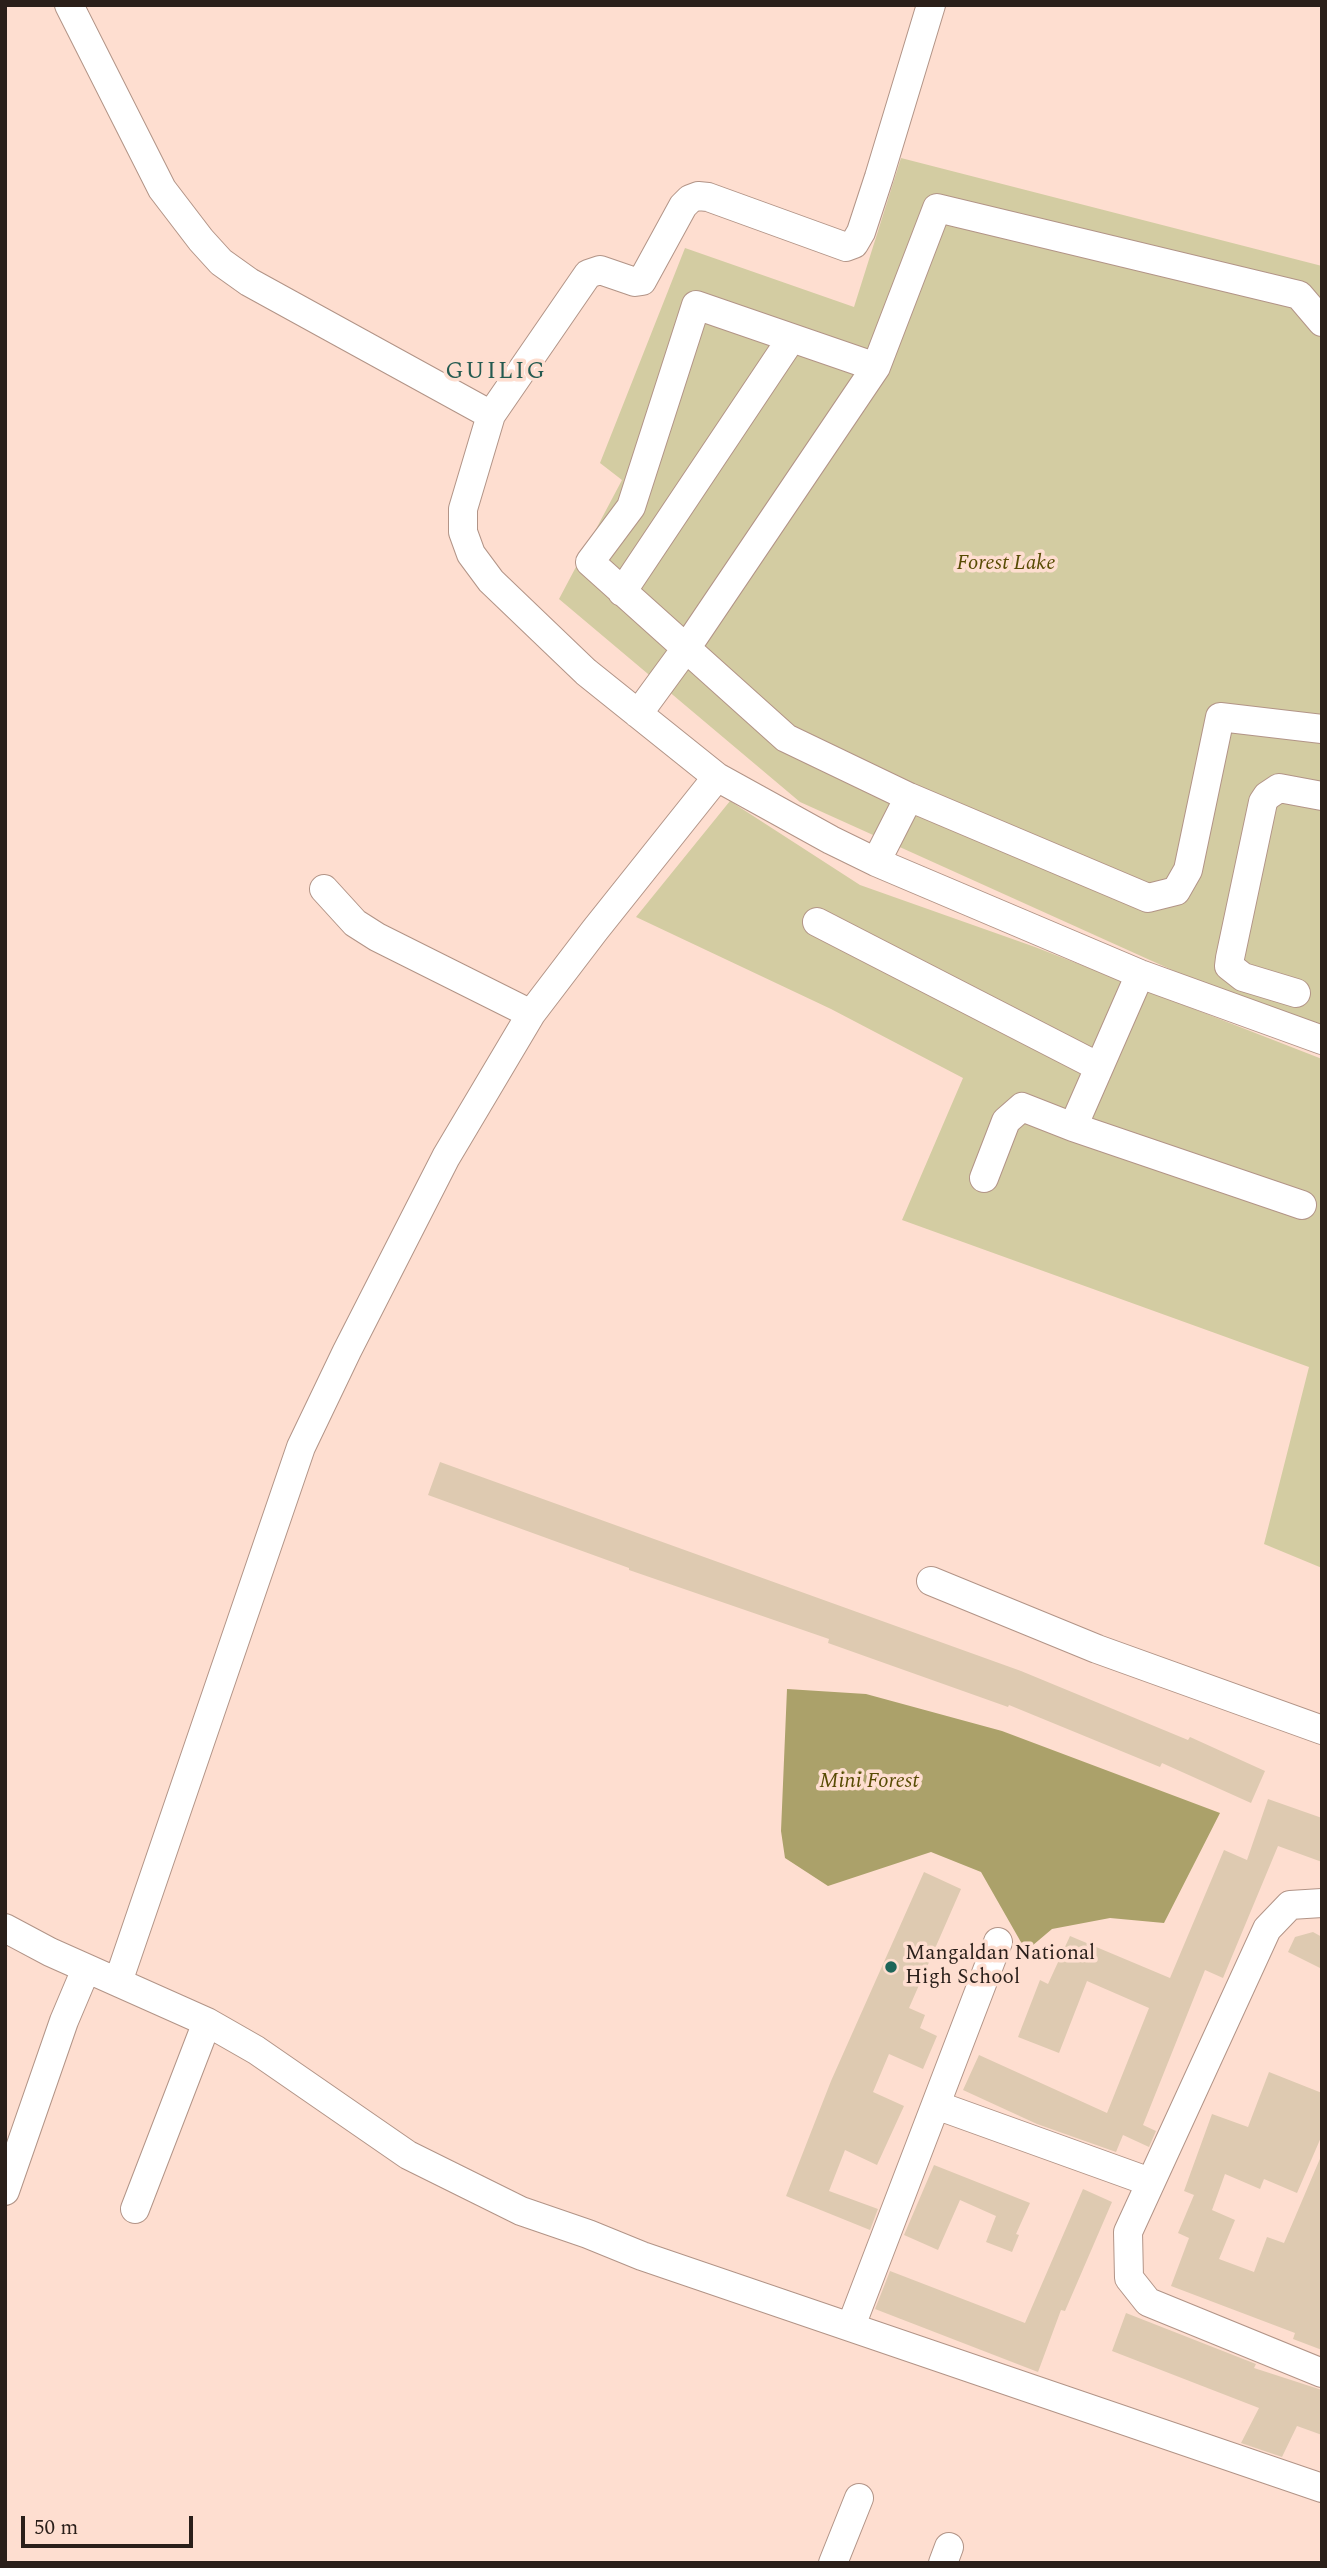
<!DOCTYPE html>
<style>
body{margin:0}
#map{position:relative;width:1327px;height:2568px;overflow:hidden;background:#feded0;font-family:Spectral,serif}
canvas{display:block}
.frame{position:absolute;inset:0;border:7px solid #2a1f1a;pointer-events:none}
.scale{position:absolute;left:21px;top:2516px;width:172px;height:32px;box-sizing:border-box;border:4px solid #2a1f1a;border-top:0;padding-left:9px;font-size:21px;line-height:24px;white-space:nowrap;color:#2a1f1a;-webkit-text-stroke:5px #feded0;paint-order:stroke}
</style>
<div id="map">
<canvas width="1327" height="2568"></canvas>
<div class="frame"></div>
<div class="scale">50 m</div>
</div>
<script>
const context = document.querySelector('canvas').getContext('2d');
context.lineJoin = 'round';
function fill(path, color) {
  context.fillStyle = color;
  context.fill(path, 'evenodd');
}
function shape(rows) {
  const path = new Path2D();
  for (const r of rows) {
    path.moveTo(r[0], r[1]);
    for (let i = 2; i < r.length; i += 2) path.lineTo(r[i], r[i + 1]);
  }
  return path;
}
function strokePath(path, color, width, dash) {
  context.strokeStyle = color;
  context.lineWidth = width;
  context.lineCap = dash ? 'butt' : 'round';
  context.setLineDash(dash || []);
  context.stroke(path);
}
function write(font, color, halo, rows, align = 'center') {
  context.font = font + ' Spectral,serif';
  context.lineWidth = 7;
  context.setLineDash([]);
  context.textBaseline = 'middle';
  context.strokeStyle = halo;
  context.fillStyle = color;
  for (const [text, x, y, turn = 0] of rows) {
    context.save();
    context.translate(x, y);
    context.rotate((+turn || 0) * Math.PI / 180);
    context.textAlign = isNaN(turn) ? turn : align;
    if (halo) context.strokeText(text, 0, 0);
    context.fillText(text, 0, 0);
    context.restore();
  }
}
const green = shape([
 [901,158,1322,266,1322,1032,1203,984,800,802,559,599,622,480,600,463,685,248,854,307],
 [730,801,860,885,1035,947,1322,1059,1322,1568,1264,1544,1309,1367,902,1220,963,1078,831,1009,636,917]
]);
const forest = shape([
 [787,1689,866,1694,1002,1731,1220,1813,1164,1923,1110,1918,1052,1929,1026,1951,981,1872,931,1852,828,1886,785,1858,781,1831]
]);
const building = shape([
 [440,1462,1021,1671,1188,1740,1190,1737,1265,1771,1251,1803,1162,1763,1160,1767,1009,1705,1008,1707,828,1643,829,1639,629,1570,629,1568,428,1495],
 [1268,1799,1322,1818,1322,1862,1278,1846,1223,1978,1205,1970,1143,2125,1156,2131,1149,2147,1123,2135,1116,2152,1037,2124,963,2090,979,2055,1107,2113,1149,2008,1087,1981,1059,2053,1018,2037,1040,1980,1048,1984,1070,1936,1170,1978,1224,1850,1247,1860],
 [924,1872,961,1889,909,2008,925,2015,920,2028,937,2036,923,2069,889,2054,873,2092,904,2106,877,2165,845,2150,829,2191,878,2209,870,2230,786,2196,831,2081],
 [1313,1932,1322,1937,1322,1969,1288,1952,1295,1937],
 [1269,2072,1322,2093,1322,2135,1297,2193,1264,2179,1260,2189,1225,2174,1212,2210,1235,2220,1219,2259,1254,2272,1267,2237,1284,2243,1322,2154,1322,2350,1293,2339,1295,2333,1171,2286,1189,2238,1178,2233,1194,2195,1184,2191,1212,2114,1248,2127],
 [934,2165,1030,2203,1016,2234,1019,2235,1012,2252,986,2242,996,2216,960,2200,938,2250,904,2235],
 [1083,2189,1112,2202,1065,2311,1061,2310,1038,2372,875,2309,890,2271,1025,2323],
 [1126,2313,1256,2364,1254,2368,1322,2390,1322,2435,1297,2426,1282,2457,1241,2443,1259,2408,1112,2351]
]);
const minor = shape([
 [69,5,162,189,201,240,221,262,249,282,491,415,463,509,463,532,471,554,491,581,586,672,717,777,831,840,876,862,1140,974,1322,1040],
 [876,367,696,305,631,507,590,562,786,738,909,797,1148,898,1176,891,1188,870,1220,717,1322,729],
 [491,415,588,274,600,270,635,282,642,281,683,206,690,199,698,196,708,197,846,247,854,244,861,232,879,177,931,5],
 [622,592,791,339],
 [638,714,687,647,876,367,937,208,1299,295,1322,322],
 [876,862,909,797],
 [324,889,355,923,377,937,531,1014],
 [817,922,1099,1067],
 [1296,993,1243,977,1229,966,1230,958,1263,802,1267,796,1279,788,1322,796],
 [1073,1127,1140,974],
 [984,1178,1006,1121,1022,1107,1073,1127,1302,1205],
 [931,1581,1097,1649,1322,1730],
 [1322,1903,1290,1905,1267,1929,1128,2232,1129,2278,1148,2302,1322,2373],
 [5,1928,50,1952,207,2022,256,2050,408,2155,521,2211,588,2234,642,2256,1322,2488],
 [118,1982,301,1447,347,1351,446,1157,531,1014,595,930,717,777],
 [936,2105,1150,2182],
 [5,2191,64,2021,86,1969],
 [135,2209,207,2022],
 [851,2326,998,1942],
 [833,2563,859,2498],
 [943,2563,949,2547]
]);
const markers = [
 [891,1967,7,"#1e6559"]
];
const parkNames = [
 ["Forest Lake",1006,565],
 ["Mini Forest",869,1783]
];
const poiNames = [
 ["Mangaldan National",905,1955],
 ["High School",905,1979]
];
const quarterNames = [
 ["GUILIG",496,373]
];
fill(green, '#d3cca2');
fill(forest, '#aba16a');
fill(building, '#decab1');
strokePath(minor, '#b29487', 30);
strokePath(minor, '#fff', 28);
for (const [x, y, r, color] of markers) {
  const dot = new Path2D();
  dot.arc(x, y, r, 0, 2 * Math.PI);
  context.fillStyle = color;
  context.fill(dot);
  strokePath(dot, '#feded0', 2.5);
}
write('italic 21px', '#574b03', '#feded0', parkNames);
write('21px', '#2a1f1a', '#feded0', poiNames, 'left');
context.letterSpacing = '2px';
write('24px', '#245a50', '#feded0', quarterNames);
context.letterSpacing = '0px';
</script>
